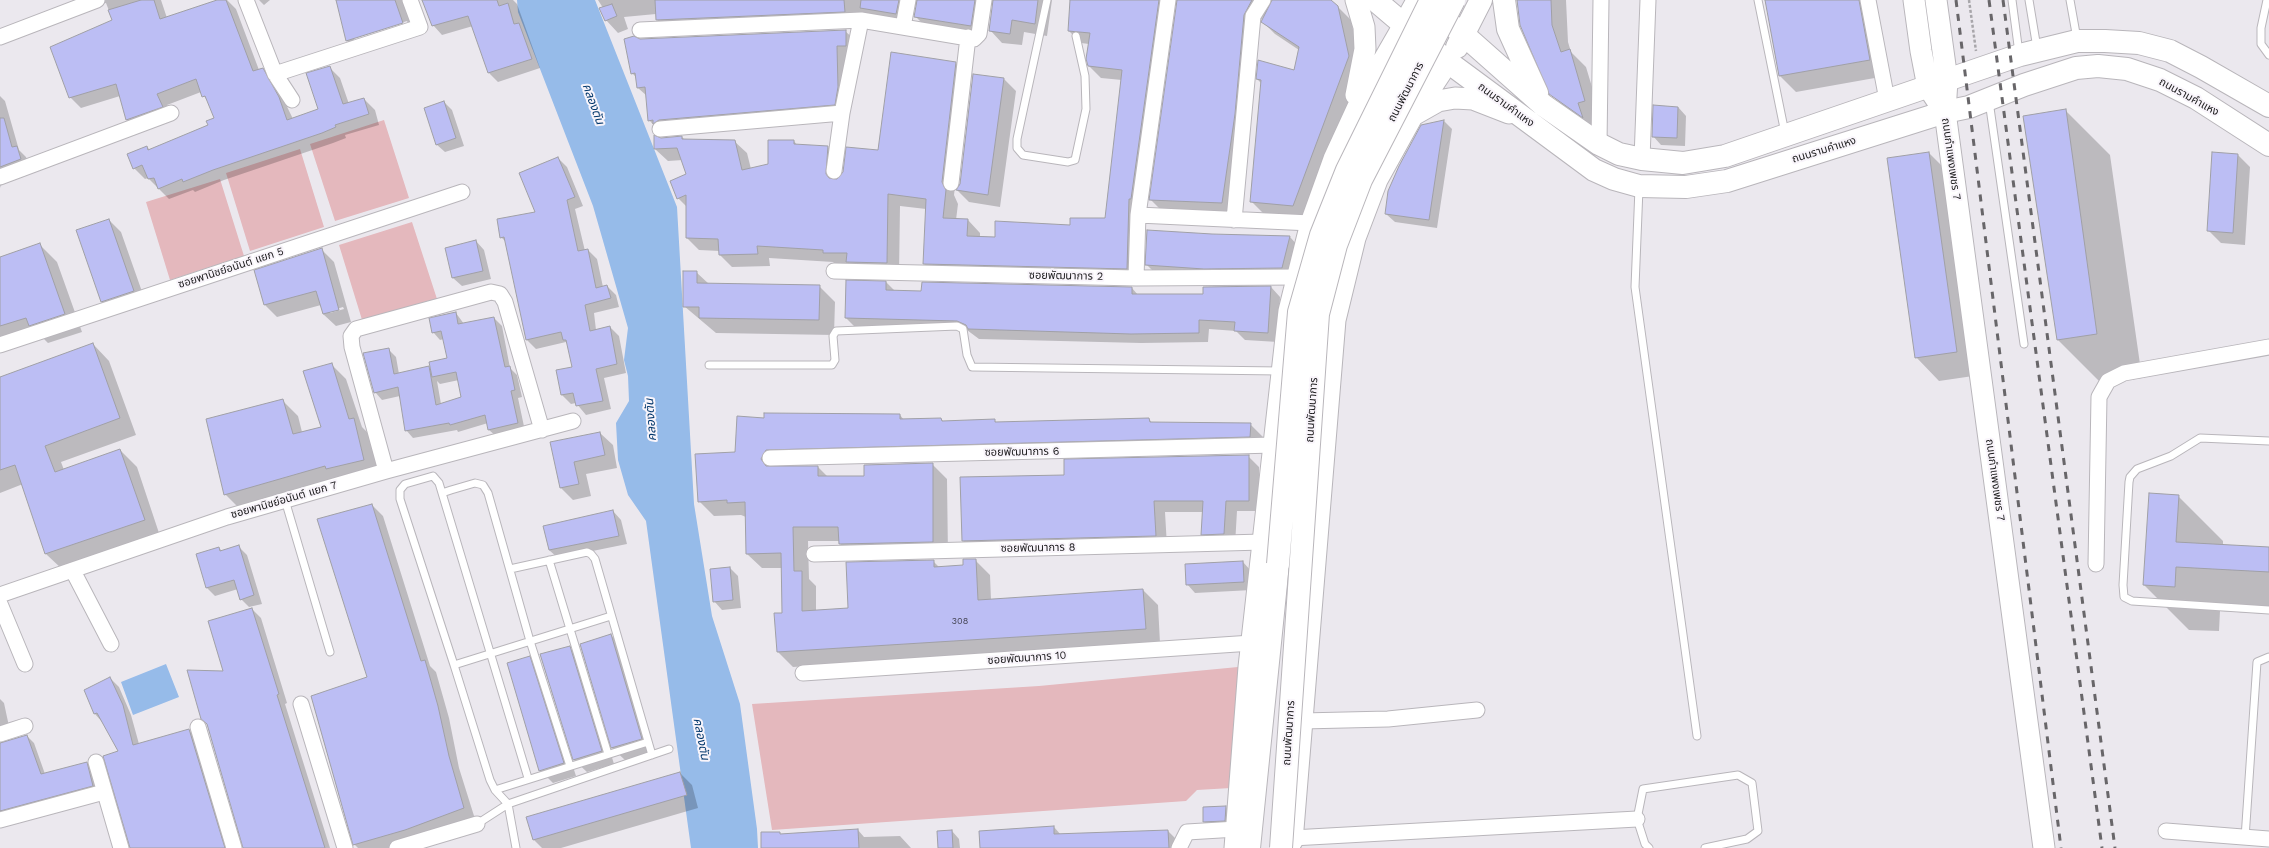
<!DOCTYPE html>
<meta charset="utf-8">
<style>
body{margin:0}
canvas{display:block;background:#ebe8ee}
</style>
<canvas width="2269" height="848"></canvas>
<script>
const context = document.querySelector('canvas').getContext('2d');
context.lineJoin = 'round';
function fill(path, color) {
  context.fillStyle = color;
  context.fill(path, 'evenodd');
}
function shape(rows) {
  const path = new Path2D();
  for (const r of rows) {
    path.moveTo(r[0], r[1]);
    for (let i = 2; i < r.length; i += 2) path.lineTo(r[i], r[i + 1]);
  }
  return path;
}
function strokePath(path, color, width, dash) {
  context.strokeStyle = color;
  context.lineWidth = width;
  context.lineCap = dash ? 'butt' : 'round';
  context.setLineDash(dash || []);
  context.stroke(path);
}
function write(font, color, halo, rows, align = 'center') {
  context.font = font + ' "Work Sans","Noto Sans Thai",sans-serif';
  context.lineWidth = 4;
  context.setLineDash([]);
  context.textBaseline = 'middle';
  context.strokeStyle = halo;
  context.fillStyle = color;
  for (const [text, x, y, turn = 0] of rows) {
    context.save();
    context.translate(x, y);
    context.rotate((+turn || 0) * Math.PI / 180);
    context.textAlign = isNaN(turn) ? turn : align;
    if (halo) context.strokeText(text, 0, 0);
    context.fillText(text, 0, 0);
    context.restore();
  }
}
const green = shape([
 [384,120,409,198,335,221,310,144],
 [300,149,324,227,250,251,226,173],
 [220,179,244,256,170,280,146,202],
 [412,222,437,299,363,323,339,245],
 [1238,667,1231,788,1197,790,1186,801,772,830,752,704,1039,686]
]);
const water = shape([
 [517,0,595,0,677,207,694,504,712,616,740,704,757,829,758,848,691,848,646,521,628,495,618,460,616,423,629,401,628,376,624,360,628,328,593,206,518,12],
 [166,664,179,697,133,715,121,682]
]);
const shadow = shape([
 [96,0,161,0,167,18,220,0,227,0,236,9,259,70,263,69,274,80,293,119,319,110,329,67,340,78,349,104,364,99,375,110,379,125,345,135,346,138,333,143,224,180,195,192,193,190,169,199,148,178,145,179,134,168,147,147,150,150,209,126,215,118,209,103,201,92,167,105,173,117,138,130,127,120,120,96,81,108,70,97,113,21,106,3,100,4],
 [259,0,270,0,264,5],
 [345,0,403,0,414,36,360,53,347,41,337,3],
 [407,21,408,23,354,40,354,38],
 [423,0,513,0,517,4,540,68,498,82,489,73,473,26,442,35,433,25],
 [598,0,1052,0,1047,36,1024,32,1022,45,1002,43,990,30,994,3,987,11,983,38,928,29,915,16,917,5,913,7,909,26,669,32,657,20,656,14,624,17,628,29,618,33,606,20,603,8],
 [1071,0,1330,0,1338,7,1351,20,1361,69,1306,218,1264,214,1252,202,1261,83,1257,79,1294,71,1299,50,1275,34,1263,22,1265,14,1256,28,1235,215,1163,212,1150,199,1177,5,1173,7,1143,211,1139,281,936,276,924,264,926,209,900,206,899,275,836,265,833,262,769,258,770,266,732,267,720,255,720,251,699,250,687,238,687,207,678,198,688,175,683,160,668,161,655,149,661,139,682,137,685,140,734,141,747,153,751,169,769,164,794,141,797,145,828,147,840,159,838,179,879,151,956,63,968,75,954,195,958,204,956,220,968,220,980,233,980,238,996,238,1106,219,1122,80,1101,78,1089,66,1089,44,1081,43,1069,31],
 [1518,0,1566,0,1568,42,1571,52,1586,67,1601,117,1598,132,1567,110,1550,93],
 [1767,0,1875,0,1886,76,1796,92,1780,76],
 [845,31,856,41,845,115,659,131,649,120,647,96,638,88,637,78,632,73,640,40],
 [1004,79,1016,91,1000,207,969,202,957,190],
 [0,96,5,101,19,150,26,157,31,169,2,182,0,188],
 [444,102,452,110,464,146,445,152,436,144],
 [1678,107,1686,116,1685,146,1661,145,1653,136],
 [2065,110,2110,155,2142,378,2102,384,2057,339],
 [1444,121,1452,129,1437,228,1395,222,1386,214,1422,126],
 [1929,153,1952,176,1980,375,1939,381,1916,357],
 [2238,155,2250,167,2245,245,2221,243,2208,230],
 [558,158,567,167,583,206,575,209,585,251,588,250,597,259,603,287,607,286,616,295,619,307,594,313,596,330,610,327,619,336,626,373,604,378,611,409,586,415,576,403,571,404,562,395,557,371,573,368,568,344,566,342,536,349,527,340,506,242,501,237,537,213],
 [109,220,121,232,146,303,114,314,102,301],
 [1290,237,1300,248,1293,278,1157,275,1146,264],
 [476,241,484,250,491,279,462,286,453,278,446,248],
 [39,244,57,262,82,332,48,343,41,336,0,350,0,258],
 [321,249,334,262,351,322,336,326,323,314,321,305,277,317,265,305],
 [343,307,344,309,330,313,330,311],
 [696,272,709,284,819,286,835,302,834,335,716,333,684,306],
 [847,281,886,282,895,291,922,292,1132,288,1138,295,1204,295,1271,287,1280,297,1278,342,1245,340,1236,331,1209,329,1208,342,1141,343,979,339,967,330,856,328,846,318],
 [456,313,464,324,494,318,502,326,510,368,517,375,522,397,518,398,525,431,497,437,489,430,488,423,458,432,457,430,413,438,406,430,400,396,382,400,375,392,388,349,396,357,399,374,428,367,431,370,448,359,444,339,440,340,433,332],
 [459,380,462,398,441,404,437,381,440,384],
 [93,344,109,361,136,435,61,462,64,470,120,450,137,467,160,536,63,570,46,554,23,484,0,493,0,378],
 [331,364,346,379,362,427,369,434,379,475,240,509,225,494,283,401,298,416,302,432,322,427],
 [900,415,904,420,941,419,944,422,994,420,997,423,1149,419,1152,423,1250,424,1265,439,785,463,779,467,818,467,828,477,865,477,932,464,947,479,948,556,855,559,840,544,840,541,808,541,809,579,816,586,816,612,849,609,933,561,940,568,964,566,975,560,990,575,991,600,1143,590,1158,605,1160,643,793,667,778,652,775,614,783,614,782,568,762,568,747,554,746,517,741,515,714,516,699,501,765,419],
 [600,433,613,445,617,468,586,474,591,496,573,500,561,488,552,443],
 [1248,456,1259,467,1260,511,1237,511,1235,545,1212,545,1202,534,1203,512,1165,512,1167,546,974,552,963,541,1065,476],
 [2178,496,2223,541,2223,546,2269,548,2269,614,2220,611,2219,631,2189,630,2144,585],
 [372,505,383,516,430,666,436,672,449,718,459,768,475,819,390,848,358,848,354,844,369,678],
 [613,511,621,520,627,544,558,558,549,550],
 [238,546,247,555,262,604,249,607,241,599,238,589,215,596,207,588,219,548,222,551],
 [1243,562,1251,571,1252,590,1195,593,1187,584],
 [730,568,738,576,741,608,722,610,714,601],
 [252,609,261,618,287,703,285,704,330,848,244,848,224,672],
 [611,635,624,648,654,751,625,760,612,748,581,644],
 [569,647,582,659,614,764,587,772,574,760,541,655],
 [529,657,542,670,576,776,553,783,540,770],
 [110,678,119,687,131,715,139,744,189,730,198,739,230,848,130,848,120,752,103,723,95,714],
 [0,699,4,703,10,731,0,735],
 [27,736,34,743,45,774,87,763,94,770,100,793,0,822,0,743],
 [680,773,692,785,698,808,561,848,542,848,534,840,527,818],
 [1226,807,1234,816,1233,829,1212,830,1204,822],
 [1054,827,1061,835,1168,831,1180,843,1180,848,981,848],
 [858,830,864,837,900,836,911,848,762,848,779,833,782,835],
 [952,831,959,839,960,848,939,848]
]);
const building = shape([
 [141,0,154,0,160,19,217,0,226,0,253,71,263,68,279,97,287,120,318,109,306,73,330,66,343,104,364,98,369,114,335,125,336,127,322,133,213,170,183,182,182,179,158,189,154,178,148,179,142,165,133,169,127,154,147,146,148,150,208,125,206,121,214,118,205,96,202,97,196,79,157,94,163,107,126,120,116,84,69,98,50,47,112,20,108,10,141,0],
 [336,0,395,0,403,23,346,41,336,0],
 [422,0,497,0,499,6,508,3,514,24,519,23,532,59,488,73,468,16,432,26,422,0],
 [655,0,844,0,845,12,656,20,655,0],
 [861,0,899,0,896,14,860,8,861,0],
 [917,0,975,0,971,26,914,17,917,0],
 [993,0,1038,0,1035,24,1012,20,1010,34,989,31,993,0],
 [1070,0,1159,0,1131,199,1129,199,1127,269,923,264,926,199,888,194,887,263,846,262,847,253,823,253,823,250,757,246,758,254,719,255,718,239,686,238,686,195,677,199,670,181,686,174,677,148,654,149,654,135,661,138,682,136,682,139,735,140,742,170,768,164,768,140,794,140,794,144,828,146,826,174,829,178,837,179,843,172,846,147,878,150,891,52,956,62,942,182,946,190,943,218,968,219,967,236,995,237,995,221,1070,225,1070,218,1105,218,1122,70,1088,66,1086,59,1090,33,1068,31,1070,0],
 [1177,0,1252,0,1244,15,1235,114,1222,203,1149,200,1177,0],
 [1272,0,1331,0,1338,6,1349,56,1293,206,1250,202,1261,80,1256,79,1258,60,1294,70,1299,47,1261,22,1272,0],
 [1517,0,1551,0,1552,25,1561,52,1570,49,1585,101,1578,103,1583,118,1549,94,1520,25,1517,0],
 [1765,0,1859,0,1870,60,1779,76,1765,0],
 [612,4,617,16,605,21,599,8,612,4],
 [846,30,846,46,837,46,838,87,835,105,659,120,653,124,653,120,648,121,645,87,637,88,635,73,631,74,624,39,634,36,640,39,846,30],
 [973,74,1004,78,988,195,956,190,960,184,973,74],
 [444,101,456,138,436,145,424,108,444,101],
 [1653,105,1678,107,1677,138,1652,137,1653,105],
 [2066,109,2097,334,2057,340,2023,116,2066,109],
 [0,118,4,118,12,147,17,146,21,159,0,167,0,118],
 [1444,120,1429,220,1385,214,1388,191,1399,166,1421,125,1444,120],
 [1929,152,1957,352,1915,358,1887,158,1929,152],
 [2212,152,2238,154,2233,233,2207,231,2212,152],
 [558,157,575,197,567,200,578,251,588,249,596,288,607,285,611,298,585,305,590,331,610,326,617,364,596,369,603,401,576,406,573,393,561,395,556,370,572,367,566,340,563,340,561,332,526,340,504,237,500,238,497,219,535,212,519,173,558,157],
 [109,219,134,291,101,302,76,230,109,219],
 [1147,230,1212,234,1290,236,1282,268,1204,269,1145,265,1147,230],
 [476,240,483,271,452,278,445,248,476,240],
 [40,243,65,314,29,326,26,318,0,326,0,257,40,243],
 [322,248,339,310,323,314,316,291,264,305,254,270,322,248],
 [683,271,697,271,697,283,820,285,819,320,699,318,699,307,683,307,683,271],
 [846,280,886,281,886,290,921,291,922,282,1132,287,1132,294,1203,294,1203,287,1271,286,1268,333,1234,331,1235,322,1199,320,1199,333,1131,334,968,329,966,325,957,321,845,318,846,280],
 [456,312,458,324,494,317,505,367,510,366,515,390,511,391,518,423,488,430,485,415,450,425,449,423,405,431,398,387,374,393,363,353,389,348,394,374,429,366,436,405,461,397,456,372,432,377,429,362,447,358,441,331,432,333,429,318,456,312],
 [93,343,120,418,45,446,55,472,120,449,145,520,45,554,15,465,0,470,0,377,93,343],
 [332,363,349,419,354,418,364,460,326,469,325,466,224,495,206,419,283,399,293,434,321,427,303,371,332,363],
 [764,413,900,414,900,419,941,418,942,421,995,419,995,422,1149,418,1150,422,1251,423,1250,437,766,450,761,459,766,466,818,466,818,476,864,476,864,465,933,463,933,542,839,544,838,527,793,527,794,571,802,571,802,611,848,608,846,562,934,560,934,567,963,565,963,559,976,559,978,600,1143,589,1146,629,777,652,774,613,782,613,781,553,746,554,745,502,727,503,727,500,698,502,695,454,735,452,737,416,764,418,764,413],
 [600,432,605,455,574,462,579,484,560,488,550,442,600,432],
 [1249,455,1249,501,1226,501,1224,534,1201,535,1203,501,1154,501,1156,536,962,541,960,477,1064,475,1064,459,1249,455],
 [2149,493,2179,495,2176,542,2269,547,2269,572,2176,567,2175,587,2143,585,2149,493],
 [372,504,421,661,425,660,438,706,449,756,464,808,405,830,353,845,311,696,367,677,317,519,372,504],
 [613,510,619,536,549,550,543,526,613,510],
 [239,545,254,595,240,600,234,580,206,588,196,554,219,547,220,551,239,545],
 [1243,561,1244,582,1186,585,1185,564,1243,561],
 [730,567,733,600,713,602,710,569,730,567],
 [252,608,279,694,277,695,325,848,243,848,207,724,201,719,187,670,223,671,208,621,252,608],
 [611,634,642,739,611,748,580,644,611,634],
 [570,646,602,751,573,760,540,654,570,646],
 [530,656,564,763,539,771,507,663,530,656],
 [110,677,123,705,133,745,189,729,225,848,130,848,103,756,118,751,97,713,94,714,84,690,110,677],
 [27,735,41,774,87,762,93,786,0,811,0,743,27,735],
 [680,772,687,795,533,840,526,817,680,772],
 [1226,806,1225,821,1203,822,1203,807,1226,806],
 [1054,826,1054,834,1168,830,1169,848,980,848,979,831,1054,826],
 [858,829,859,848,761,848,761,832,780,832,780,834,858,829],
 [952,830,953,848,938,848,937,831,952,830]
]);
const path = shape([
 [1969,0,1976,51]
]);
const lane = shape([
 [1047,0,1017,139,1017,148,1023,155,1068,162,1075,160,1086,109,1085,76,1076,36],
 [1758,0,1785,133],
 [2012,0,2019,53],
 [2029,0,2037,48],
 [2070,0,2077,39],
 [2267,0,2261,28,2261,44,2269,55],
 [1989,101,2024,344],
 [1639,188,1635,287,1697,736],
 [709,365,832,365,835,360,833,336,836,331,957,326,963,329,967,355,972,367,1280,371],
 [2269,441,2200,438,2171,456,2137,469,2130,477,2129,482,2123,585,2124,597,2132,601,2269,610],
 [442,493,439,483,433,476,405,484,400,490,400,499,454,665],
 [285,500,330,652],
 [549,560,608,754],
 [510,569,587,552,591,554,595,559,652,755],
 [528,778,442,493,451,490,475,483,483,485,488,493,530,641,570,766],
 [495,790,648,742],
 [477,824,508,804,669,749],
 [2245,838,2257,662,2269,657],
 [516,848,508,804,495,790,490,780,454,665,611,616],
 [1649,848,1645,844,1637,819,1643,789,1738,775,1752,783,1758,831,1747,839,1705,848]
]);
const street = shape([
 [246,0,275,74,292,100],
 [1868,0,1887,100],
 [903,27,908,0],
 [640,30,861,20,974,39,979,34,984,0],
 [0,37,97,0],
 [275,74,420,27,410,0],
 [660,129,842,113],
 [1599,144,1601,0],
 [1642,159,1648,0],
 [834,171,842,113,861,20],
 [0,177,171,113],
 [951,183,968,37],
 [1138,215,1311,223],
 [1234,220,1253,16,1263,0],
 [834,271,1136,278,1298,277],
 [1136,278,1138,215,1168,0],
 [0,345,462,192],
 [770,458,1274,445],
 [386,471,352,347,351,336,356,329,491,292,500,294,505,302,542,430],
 [814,554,1263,542],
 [2096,564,2099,397,2108,381,2124,373,2269,347],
 [73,571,111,644],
 [0,595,227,517,386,471,573,421],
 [0,604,25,664],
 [803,673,1252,643],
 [301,704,345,848],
 [1302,721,1388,719,1477,710],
 [198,727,234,848],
 [0,734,25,726],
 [96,762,121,848],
 [0,820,104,792],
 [2166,831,2269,839],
 [1292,838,1637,819],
 [397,848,477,824],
 [1179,848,1187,832,1237,829]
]);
const secondary = shape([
 [1356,0,1364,27,1365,49,1356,95],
 [1914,0,1921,51,1928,87,1938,102],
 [1936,0,1947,80,1945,112,2044,848],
 [1415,114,1438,101,1455,98,1473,99,1509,113],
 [1292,841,1335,320,1355,238,1377,180,1413,115,1448,62],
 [1235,848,1249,667,1289,311,1311,223,1334,159,1363,96,1404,25]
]);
const primary = shape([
 [1375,0,1448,62,1594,170,1614,179,1639,186,1686,187,1727,181,1945,112,1969,107,2024,85,2076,68,2098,66,2127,69,2160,80,2196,98,2269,145],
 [1504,0,1508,29,1537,93],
 [1430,8,1464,35,1543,105,1599,144,1619,154,1642,159,1683,163,1725,156,2020,55,2077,41,2105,41,2139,43,2170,51,2201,67,2269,106],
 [1404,25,1418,0],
 [1457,47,1481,0],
 [1249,848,1278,564]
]);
const rail = shape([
 [1956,0,2061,848],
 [1989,0,2102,848],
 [2003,0,2115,848]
]);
const primaryBridge = shape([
 [1278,564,1299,312,1321,235,1347,170,1431,0],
 [1281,848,1318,314,1336,245,1361,180,1454,0]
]);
const numberNames = [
 ["308",960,621]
];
const streetNames = [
 ["ถนนพัฒนาการ",1406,92,-63],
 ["ถนนรามคำแหง",2189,97,29],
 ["ถนนรามคำแหง",1506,105,36],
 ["ถนนรามคำแหง",1824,150,-17],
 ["ถนนกำแพงเพชร 7",1951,159,82],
 ["ซอยพานิชย์อนันต์ แยก 5",231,268,-18],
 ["ซอยพัฒนาการ 2",1066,276,1],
 ["ถนนพัฒนาการ",1312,410,-86],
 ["ซอยพัฒนาการ 6",1022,452,-1],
 ["ถนนกำแพงเพชร 7",1995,480,82],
 ["ซอยพานิชย์อนันต์ แยก 7",284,500,-16],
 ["ซอยพัฒนาการ 8",1038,548,-1],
 ["ซอยพัฒนาการ 10",1027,658,-4],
 ["ถนนพัฒนาการ",1289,733,-86]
];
const waterNames = [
 ["คลองตัน",593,104,70],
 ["คลองตัน",651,420,-94],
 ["คลองตัน",701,739,79]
];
fill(green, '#e4b8bd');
fill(water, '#96bbe9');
fill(shadow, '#0003');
fill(building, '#bcbef4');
strokePath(building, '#a0a0a6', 1);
strokePath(lane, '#b9b6bb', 9);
strokePath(street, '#b9b6bb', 17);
strokePath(secondary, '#b9b6bb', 23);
strokePath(primary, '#b9b6bb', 24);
strokePath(path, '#a8a6aa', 2.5, [3, 2]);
strokePath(lane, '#fff', 7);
strokePath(street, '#fff', 15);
strokePath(secondary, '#fff', 21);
strokePath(primary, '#fff', 22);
strokePath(rail, '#686669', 3, [7, 7]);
strokePath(primaryBridge, '#b9b6bb', 24, []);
strokePath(primaryBridge, '#fff', 22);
write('9px', '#434352', null, numberNames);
write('11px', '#1b1a1c', '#f9f5fb', streetNames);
write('italic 12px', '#00366b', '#f9f5fb', waterNames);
</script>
